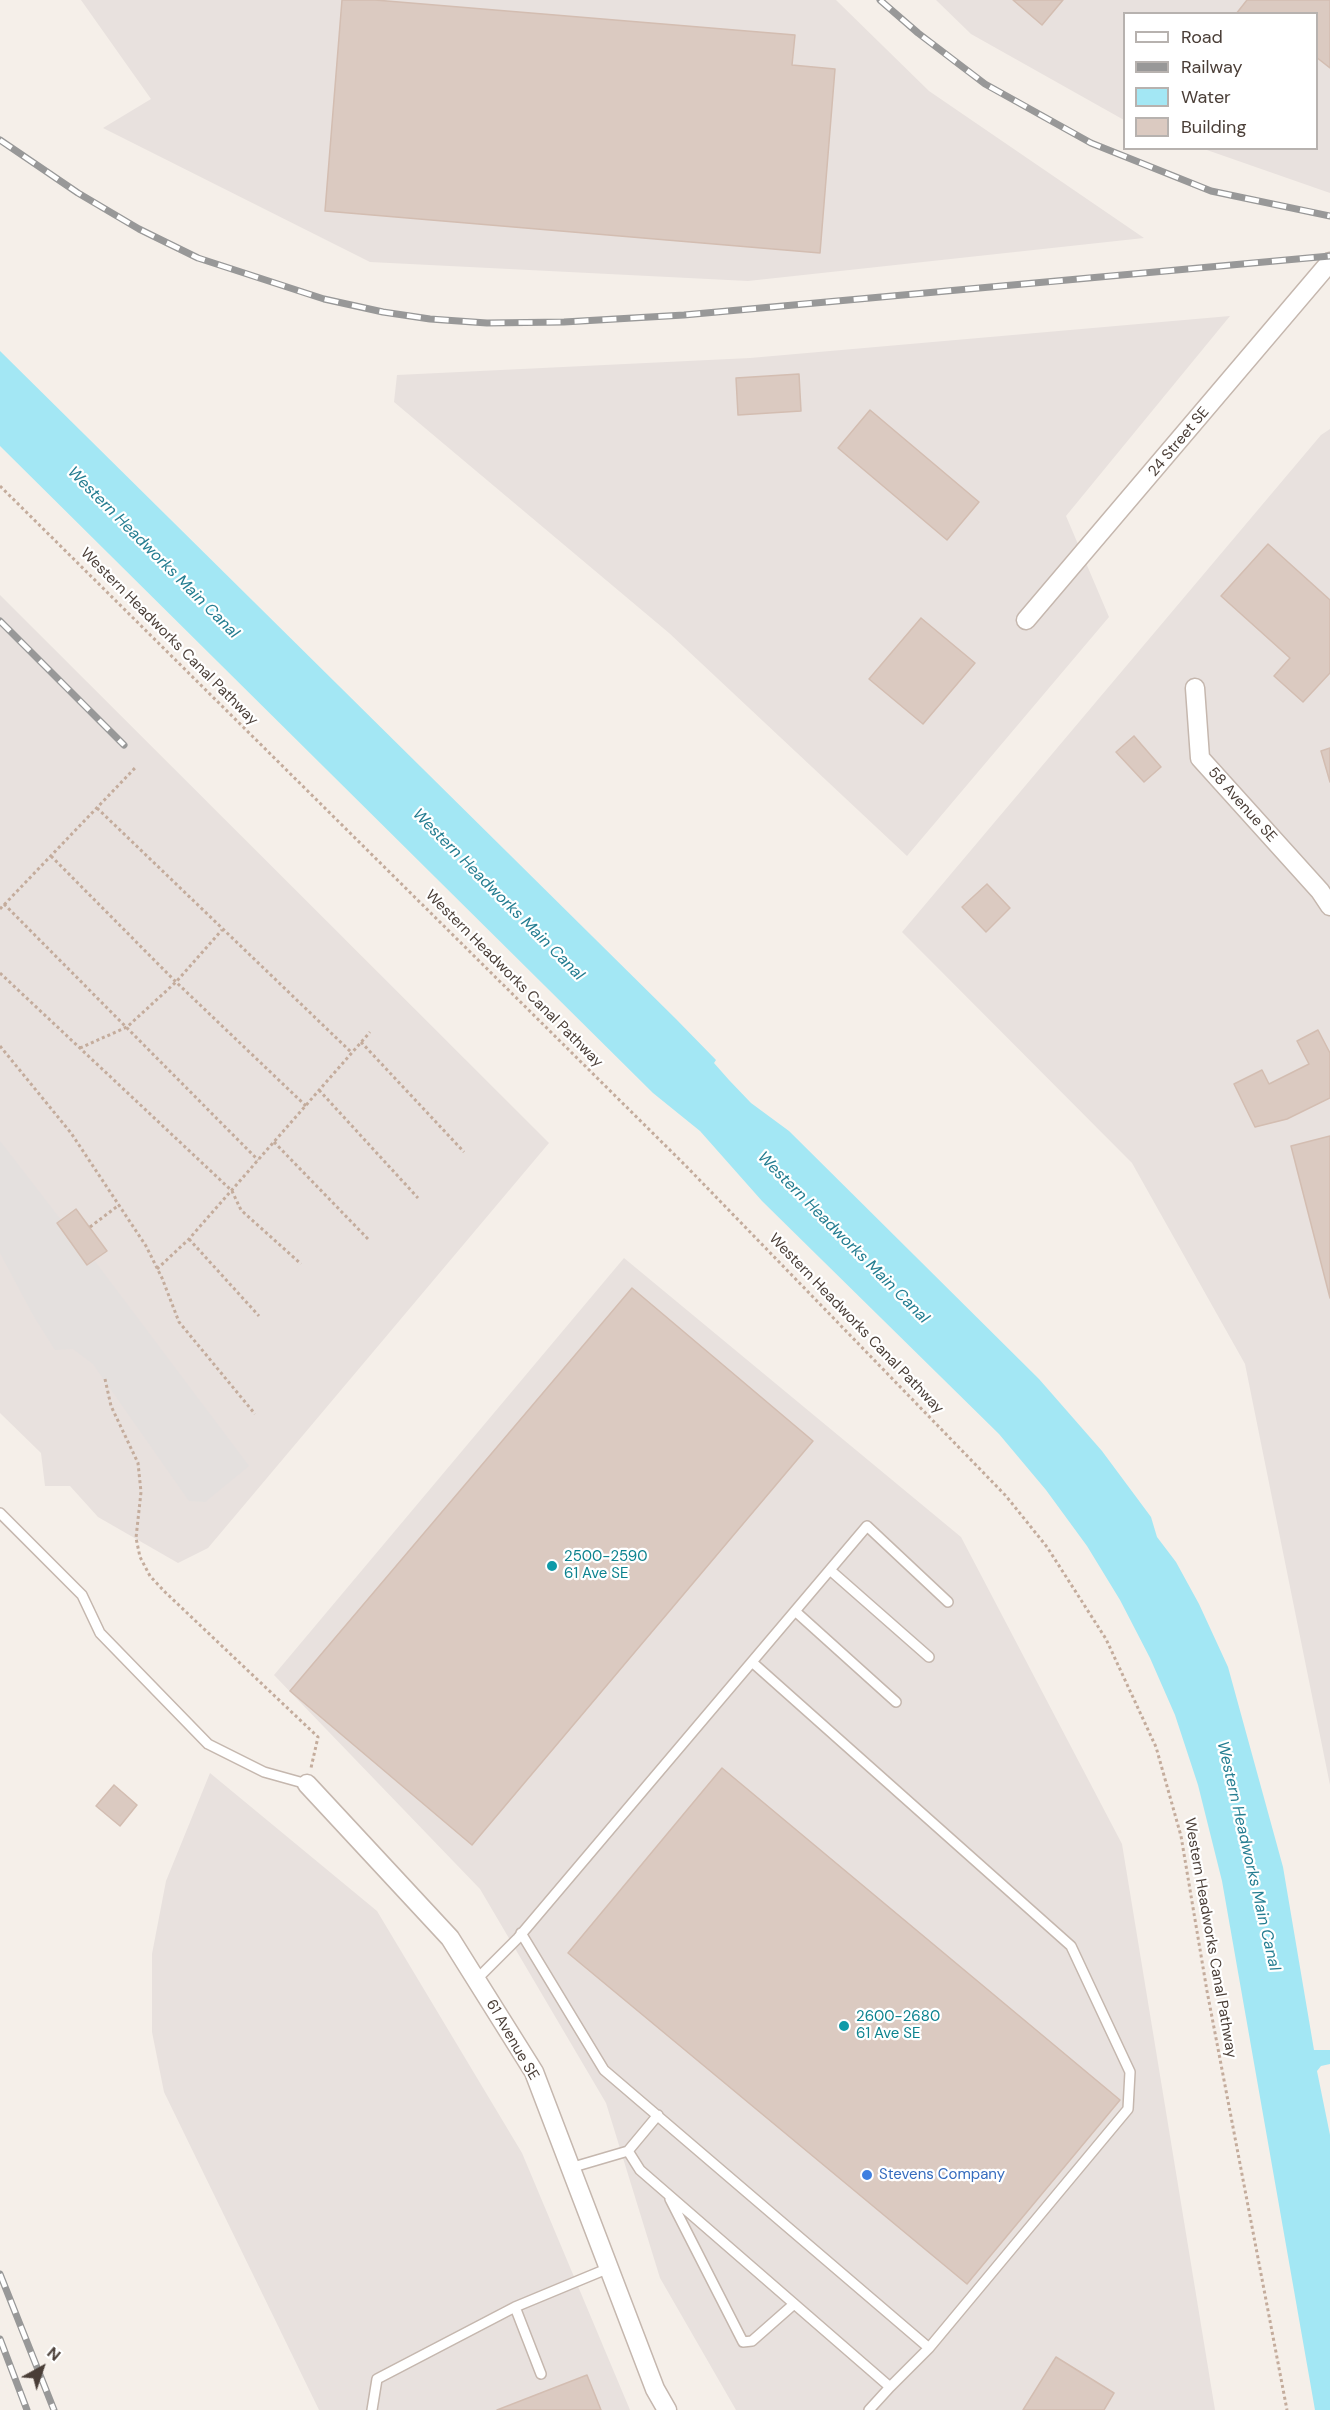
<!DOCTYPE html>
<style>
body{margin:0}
#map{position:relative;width:1330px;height:2410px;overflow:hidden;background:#f5efe9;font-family:"DM Sans",sans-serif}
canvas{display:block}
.legend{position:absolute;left:1123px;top:12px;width:195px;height:138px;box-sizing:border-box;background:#fff;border:2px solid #b7b2af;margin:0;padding:8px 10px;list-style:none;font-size:18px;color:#4a3e37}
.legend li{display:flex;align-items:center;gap:12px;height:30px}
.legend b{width:30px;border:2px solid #b7b2af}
.north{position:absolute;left:12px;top:2338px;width:60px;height:60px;-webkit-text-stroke:4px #fff;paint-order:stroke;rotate:40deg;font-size:16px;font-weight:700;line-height:24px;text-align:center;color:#4a3e37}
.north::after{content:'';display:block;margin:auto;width:21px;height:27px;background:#4a3e37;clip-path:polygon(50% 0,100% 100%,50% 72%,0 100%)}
</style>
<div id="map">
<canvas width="1330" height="2410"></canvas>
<ul class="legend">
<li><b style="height:8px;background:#fff"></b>Road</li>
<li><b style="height:8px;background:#989898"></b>Railway</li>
<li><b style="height:16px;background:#a3e7f4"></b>Water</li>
<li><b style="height:16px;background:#dbcac1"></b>Building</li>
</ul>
<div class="north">N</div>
</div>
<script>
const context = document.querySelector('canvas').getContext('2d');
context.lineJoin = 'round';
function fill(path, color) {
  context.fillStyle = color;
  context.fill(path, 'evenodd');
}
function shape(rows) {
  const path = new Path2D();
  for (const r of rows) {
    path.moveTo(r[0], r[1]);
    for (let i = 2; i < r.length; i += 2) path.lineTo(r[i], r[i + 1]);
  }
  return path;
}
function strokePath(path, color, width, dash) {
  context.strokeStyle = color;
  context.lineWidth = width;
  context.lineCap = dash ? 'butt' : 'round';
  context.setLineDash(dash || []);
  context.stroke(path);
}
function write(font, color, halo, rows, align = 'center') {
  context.font = font + ' "DM Sans",sans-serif';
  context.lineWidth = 4.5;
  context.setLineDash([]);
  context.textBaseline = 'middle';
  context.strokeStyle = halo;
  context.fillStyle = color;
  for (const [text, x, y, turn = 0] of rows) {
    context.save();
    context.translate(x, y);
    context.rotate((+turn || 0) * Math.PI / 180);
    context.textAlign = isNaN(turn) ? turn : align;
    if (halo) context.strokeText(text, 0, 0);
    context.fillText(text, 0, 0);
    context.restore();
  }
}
const industrial = shape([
 [81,0,836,0,929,91,1144,238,748,281,370,262,103,128,151,99],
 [936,0,1330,0,1330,193,1204,149,1316,148,1316,14,1124,14,1124,120,971,34],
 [1230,316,1066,516,1109,617,907,856,669,633,394,402,397,375,750,358],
 [1330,429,1330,1785,1245,1364,1132,1163,902,932,1321,435],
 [0,595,549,1143,208,1548,178,1563,98,1517,70,1486,45,1486,41,1453,0,1413],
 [624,1258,961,1537,1122,1844,1215,2410,736,2410,660,2278,606,2103,480,1889,274,1675],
 [210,1773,377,1911,522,2153,630,2410,319,2410,164,2092,152,2032,152,1954,166,1881]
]);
const parking = shape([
 [0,1141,61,1220,57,1224,87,1265,94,1260,249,1466,205,1502,189,1501,93,1364,73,1349,55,1350,33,1315,0,1253]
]);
const water = shape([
 [0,351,676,1019,716,1060,714,1063,729,1080,751,1103,789,1131,1039,1379,1102,1451,1151,1517,1157,1537,1176,1562,1199,1604,1228,1667,1283,1867,1314,2050,1330,2050,1330,2064,1321,2066,1317,2071,1330,2135,1330,2410,1315,2410,1222,1881,1198,1785,1175,1715,1150,1658,1120,1600,1087,1546,1046,1490,999,1434,762,1201,700,1131,653,1093,0,446]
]);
const building = shape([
 [342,0,375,0,795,35,792,65,835,69,820,253,325,211,342,0],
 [1013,0,1063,0,1042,25,1013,0],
 [1247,0,1330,0,1330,68,1316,57,1316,14,1236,14,1247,0],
 [799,374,801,411,738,415,736,378,799,374],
 [870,410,979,502,947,540,838,448,870,410],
 [1268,544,1330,600,1330,673,1303,702,1274,676,1290,658,1221,596,1268,544],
 [921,618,975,663,923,724,869,679,921,618],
 [1134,736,1161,767,1144,782,1116,752,1134,736],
 [1330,748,1330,782,1321,751,1330,748],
 [987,884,1010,908,986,932,962,907,987,884],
 [1318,1030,1330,1053,1330,1098,1287,1119,1255,1127,1234,1084,1262,1070,1269,1084,1309,1064,1297,1041,1318,1030],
 [1330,1136,1330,1298,1291,1146,1330,1136],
 [76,1209,107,1251,87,1265,57,1223,76,1209],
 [632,1288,813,1441,472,1845,290,1691,632,1288],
 [722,1768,1120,2100,967,2284,568,1953,722,1768],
 [114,1785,137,1805,120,1826,96,1806,114,1785],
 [1056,2357,1114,2393,1104,2410,1023,2410,1056,2357],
 [587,2375,601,2410,497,2410,587,2375]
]);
const path = shape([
 [0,486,686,1166,1006,1496,1047,1547,1106,1639,1156,1747,1181,1836,1207,1991,1287,2410],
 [97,808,352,1053],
 [51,856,176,982,306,1106],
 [4,904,258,1160],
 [0,909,135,768],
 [0,973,232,1191,241,1210,301,1264],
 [361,1042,464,1152],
 [0,1046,71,1133,146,1246,162,1278,179,1322,255,1414],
 [80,1048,127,1027,176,982,222,930],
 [319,1090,418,1198],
 [274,1142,368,1239],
 [90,1227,119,1205],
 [189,1239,259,1316],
 [157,1269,189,1239,370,1032],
 [105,1379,111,1406,138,1463,141,1492,136,1538,140,1557,150,1576,165,1592,318,1737,311,1768]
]);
const lane = shape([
 [0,1513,82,1595,100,1633,208,1744,264,1772,307,1784],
 [830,1570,929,1657],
 [795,1611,896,1702],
 [521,1933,604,2070,929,2348,1128,2109,1130,2072,1071,1946,752,1662],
 [476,1980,518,1938,867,1526,948,1602],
 [628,2151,640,2170,890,2387,869,2410],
 [570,2168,628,2151,658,2115],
 [670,2199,743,2342,752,2341,794,2304],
 [515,2307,541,2374],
 [890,2387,929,2348],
 [372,2410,377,2379,515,2307,609,2268]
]);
const street = shape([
 [1026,620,1330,262],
 [1195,688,1200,758,1320,891,1330,906],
 [307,1784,450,1938,534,2072,655,2389,667,2410]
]);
const rail = shape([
 [880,0,918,33,985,84,1091,143,1211,191,1330,216],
 [0,140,78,193,139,229,198,258,324,299,383,312,430,319,487,323,564,322,684,315,1330,256],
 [0,621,124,745],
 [0,2274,54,2410],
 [0,2339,27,2410]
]);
const markers = [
 [552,1566,6,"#0f9aa8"],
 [844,2026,6,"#0f9aa8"],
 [867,2175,6,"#3f7fe0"]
];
const streetNames = [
 ["24 Street SE",1179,442,-50],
 ["Western Headworks Canal Pathway",169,637,45],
 ["58 Avenue SE",1242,805,48],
 ["Western Headworks Canal Pathway",514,979,45],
 ["Western Headworks Canal Pathway",856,1324,46],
 ["Western Headworks Canal Pathway",1210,1938,80],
 ["61 Avenue SE",512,2040,60]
];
const cultureNames = [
 ["2500-2590",564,1557],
 ["61 Ave SE",564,1574],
 ["2600-2680",856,2017],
 ["61 Ave SE",856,2034]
];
const shopNames = [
 ["Stevens Company",879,2175]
];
const waterNames = [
 ["Western Headworks Main Canal",153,553,45],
 ["Western Headworks Main Canal",498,895,45],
 ["Western Headworks Main Canal",843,1238,45],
 ["Western Headworks Main Canal",1248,1856,77]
];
fill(industrial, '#e8e1de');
fill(parking, '#e4e0de');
fill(water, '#a3e7f4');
fill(building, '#dbcac1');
strokePath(building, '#d3bdb1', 1.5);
strokePath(lane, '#c5b7ae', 12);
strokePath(street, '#c5b7ae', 21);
strokePath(path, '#c4ac9c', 3, [3, 3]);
strokePath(lane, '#fff', 9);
strokePath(street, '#fff', 18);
strokePath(rail, '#989898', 7);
strokePath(rail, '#fff', 4.5, [14]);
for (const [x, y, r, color] of markers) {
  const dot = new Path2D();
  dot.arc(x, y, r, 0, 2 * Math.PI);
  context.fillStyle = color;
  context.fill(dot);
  strokePath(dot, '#fff', 2);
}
write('15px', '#4a3e37', '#fff', streetNames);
write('15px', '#0d838f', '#fff', cultureNames, 'left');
write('15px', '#366cbe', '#fff', shopNames, 'left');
write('italic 16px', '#247d91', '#fff', waterNames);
</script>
